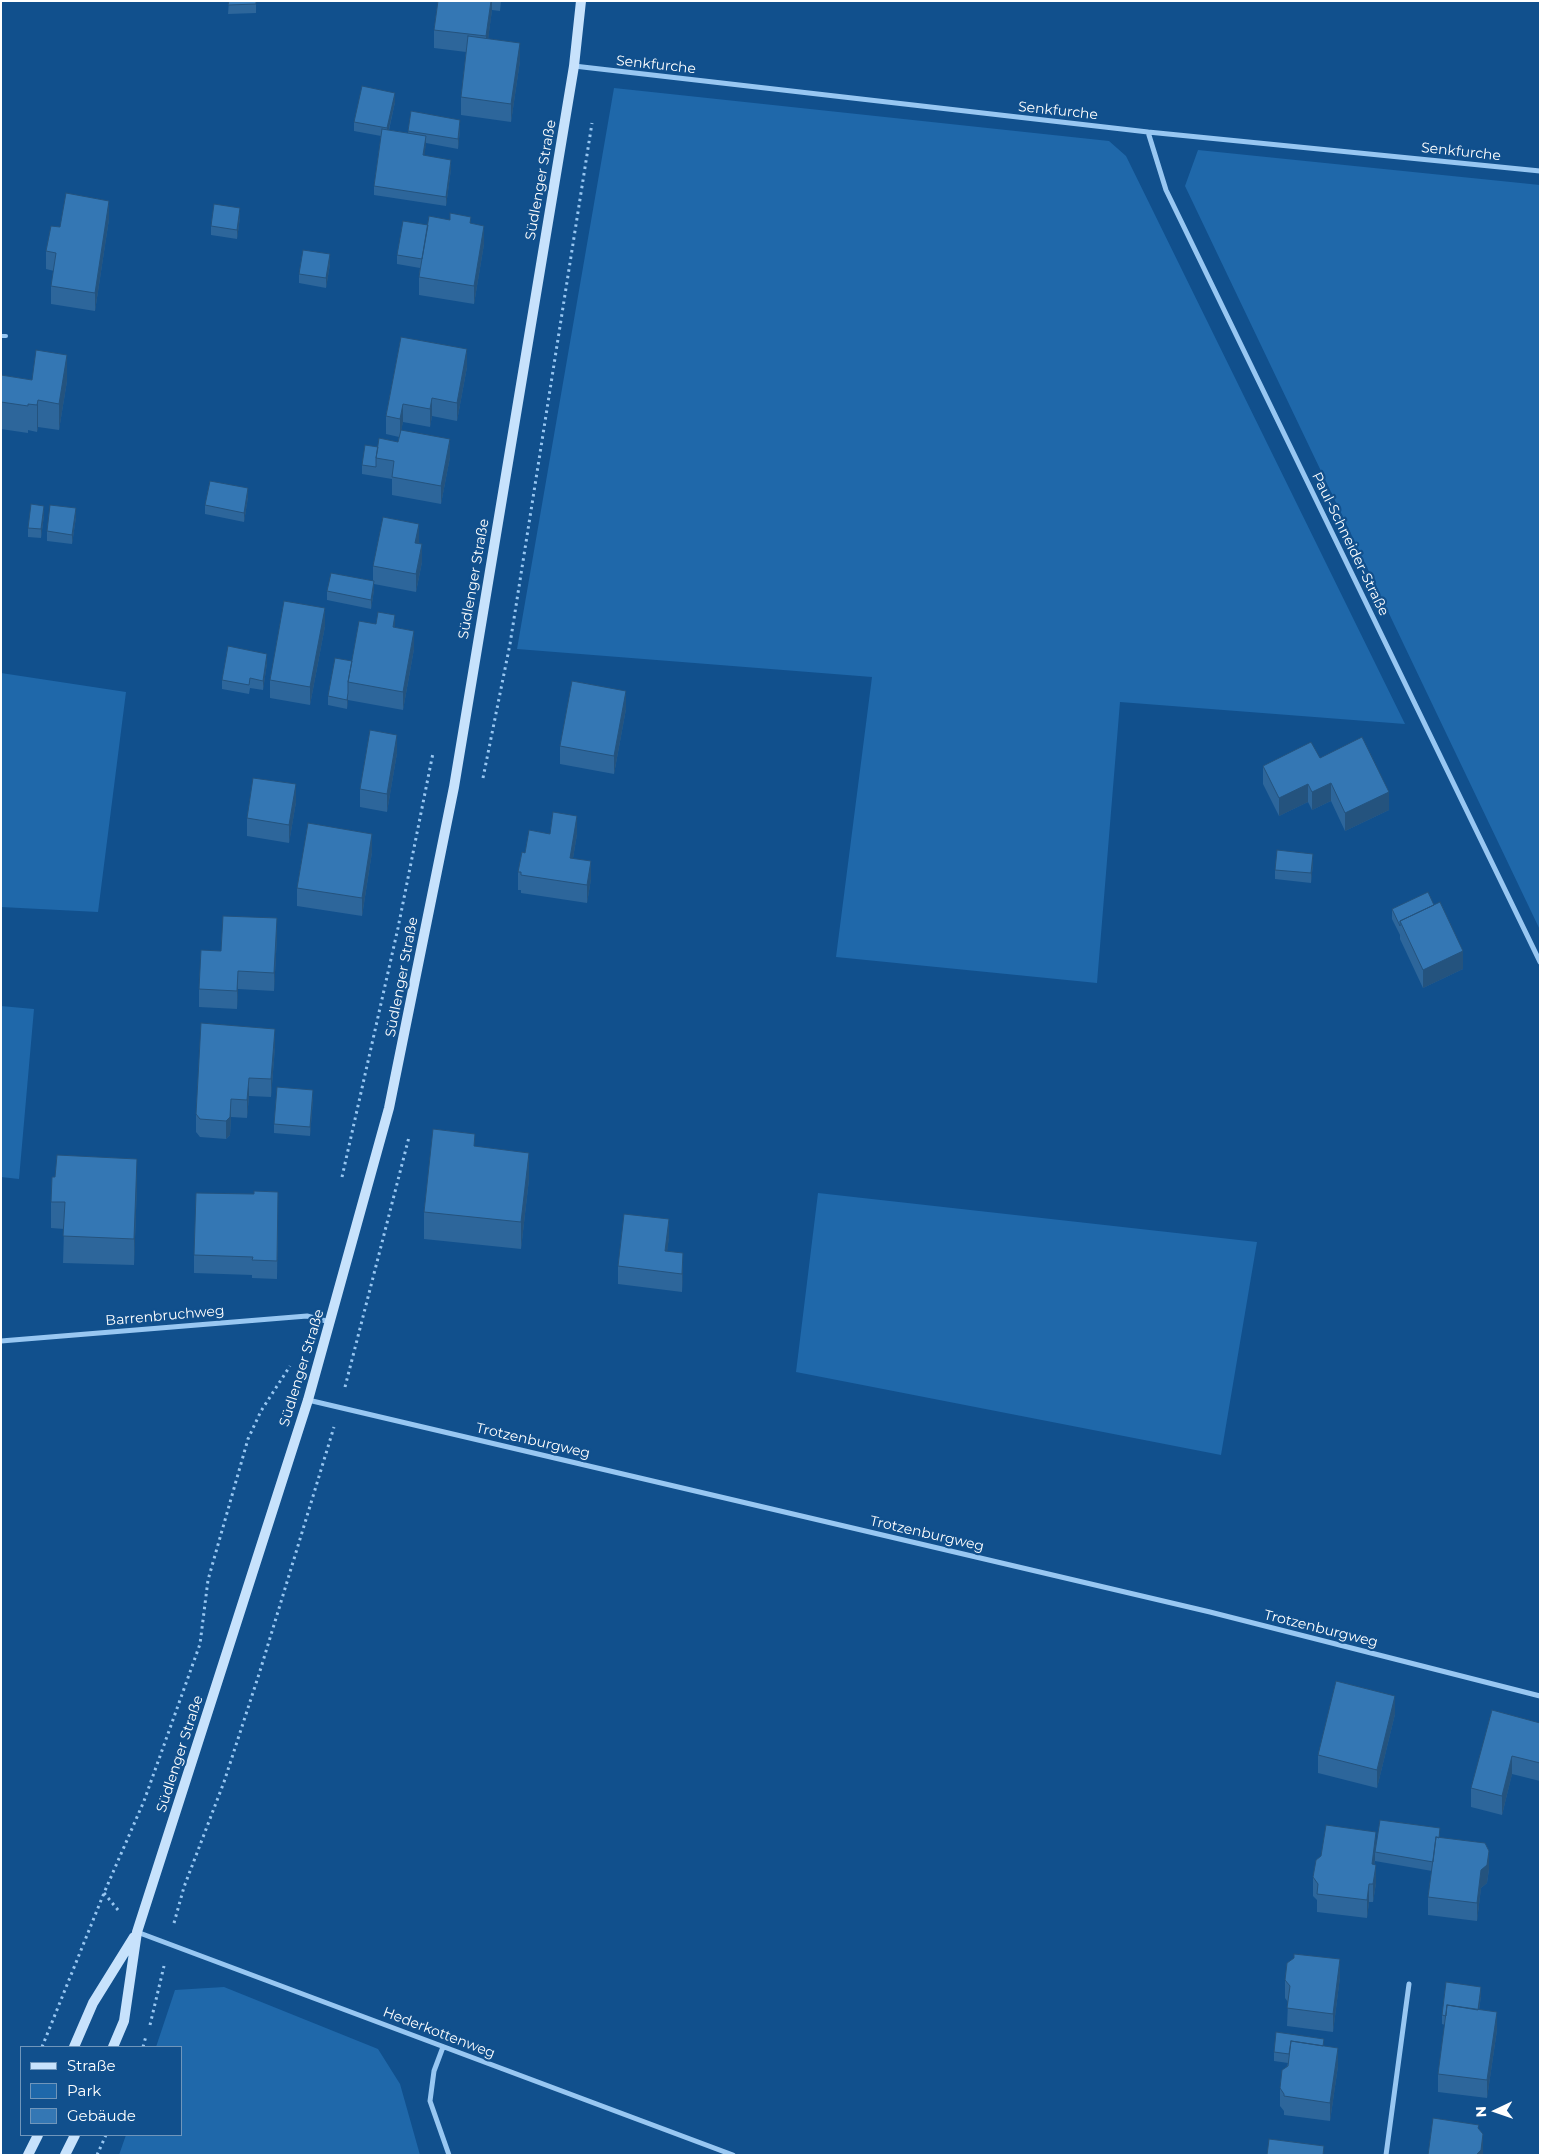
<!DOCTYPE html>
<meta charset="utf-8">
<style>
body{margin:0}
#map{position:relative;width:1541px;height:2156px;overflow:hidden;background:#11508d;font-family:Montserrat,sans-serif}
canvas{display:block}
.frame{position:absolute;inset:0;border:2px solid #fff;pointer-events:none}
.legend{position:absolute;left:20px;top:2046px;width:162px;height:90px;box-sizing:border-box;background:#11508d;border:1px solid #7096bb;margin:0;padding:6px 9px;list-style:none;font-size:15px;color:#fff}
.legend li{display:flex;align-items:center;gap:10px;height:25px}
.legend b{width:25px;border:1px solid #7096bb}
.north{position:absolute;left:1471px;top:2086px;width:50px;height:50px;-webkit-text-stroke:4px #11508d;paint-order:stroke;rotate:267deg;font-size:14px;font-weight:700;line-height:20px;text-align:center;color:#fff}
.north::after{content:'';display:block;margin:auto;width:18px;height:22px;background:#fff;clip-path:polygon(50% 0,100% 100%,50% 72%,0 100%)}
</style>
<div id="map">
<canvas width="1541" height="2156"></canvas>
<div class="frame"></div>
<ul class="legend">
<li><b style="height:6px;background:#c7e2fc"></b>Straße</li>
<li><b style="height:14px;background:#1f68aa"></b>Park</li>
<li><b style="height:14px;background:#3477b4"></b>Gebäude</li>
</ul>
<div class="north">N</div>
</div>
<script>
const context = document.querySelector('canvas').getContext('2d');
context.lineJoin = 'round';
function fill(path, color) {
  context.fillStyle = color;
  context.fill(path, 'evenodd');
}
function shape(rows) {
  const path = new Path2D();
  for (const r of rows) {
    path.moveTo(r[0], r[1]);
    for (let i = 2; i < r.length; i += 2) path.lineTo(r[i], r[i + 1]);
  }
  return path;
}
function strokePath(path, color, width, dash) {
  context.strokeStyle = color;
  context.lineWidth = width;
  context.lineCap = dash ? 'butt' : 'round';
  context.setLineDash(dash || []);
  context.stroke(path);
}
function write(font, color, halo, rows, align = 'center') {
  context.font = font + ' Montserrat,sans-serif';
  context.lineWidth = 4.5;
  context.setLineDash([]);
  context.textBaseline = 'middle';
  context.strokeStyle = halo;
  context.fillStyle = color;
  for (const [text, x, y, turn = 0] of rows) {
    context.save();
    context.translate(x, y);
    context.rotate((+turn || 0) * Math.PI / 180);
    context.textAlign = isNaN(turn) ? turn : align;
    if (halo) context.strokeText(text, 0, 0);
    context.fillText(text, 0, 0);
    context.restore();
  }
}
const green = shape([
 [614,88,1109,141,1126,156,1405,724,1120,702,1097,983,836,957,872,677,517,649],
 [1198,150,1540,185,1540,930,1185,186],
 [1,673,126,692,98,912,1,907],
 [1,1006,34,1009,19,1179,1,1177],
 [818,1193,1257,1242,1221,1455,796,1372],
 [224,1987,378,2049,400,2084,420,2155,119,2155,126,2135,181,2135,181,2047,156,2047,175,1990]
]);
const path = shape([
 [483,778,510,644,592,123],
 [342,1177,398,928,433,753],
 [345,1387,409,1137],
 [104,1893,118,1910],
 [174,1923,184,1887,224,1782,260,1671,334,1427],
 [150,2025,164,1966],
 [42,2047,104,1893,144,1801,200,1644,208,1580,248,1439,261,1411,290,1366],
 [143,2047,146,2036],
 [97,2155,106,2135]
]);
const service = shape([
 [1,336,6,336]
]);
const minor = shape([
 [574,66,1148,132,1540,171],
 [1148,132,1166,190,1540,962],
 [1,1341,307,1316,330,1322],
 [308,1400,1210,1612,1540,1696],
 [137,1932,733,2155],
 [443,2047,434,2071,430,2101,449,2155],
 [1386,2155,1409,1984]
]);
const secondary = shape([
 [74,2047,93,2003,134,1937],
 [113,2047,124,2021,137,1932,308,1400,389,1108,454,787,574,66,581,1],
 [28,2155,38,2135],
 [65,2155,75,2135]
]);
const wall = shape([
 [229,1,256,1,256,13,228,14],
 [438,1,501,1,500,11,492,10,488,39,520,61,511,122,461,115,461,97,466,52,434,48,434,30],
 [395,102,389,130,408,133,411,111,460,129,458,149,426,143,424,156,451,169,446,206,374,195,374,186,381,136,354,131,354,122],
 [240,217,237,239,211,235,211,226],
 [109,219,95,311,51,304,51,286,54,271,46,269,46,251,60,227],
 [450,220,471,223,484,244,474,304,419,295,419,277,420,268,397,264,397,255,428,225],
 [330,264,326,288,299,283,299,274],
 [401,337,467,367,457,421,432,416,430,427,403,422,401,430,450,457,441,504,392,495,392,479,362,474,362,465,378,447,398,442,399,437,386,434,386,416],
 [1,375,32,380,67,381,59,430,38,427,37,432,28,430,28,433,1,429],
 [248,497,244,522,205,514,205,505],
 [44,515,41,538,28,537,28,528],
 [76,517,72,544,47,541,47,531],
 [419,542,422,562,416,592,374,584,374,590,371,609,327,600,327,591,373,581,373,566],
 [325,626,310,705,270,698,270,680],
 [395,627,414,649,403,710,348,700,347,709,328,705,328,696,352,661],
 [267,663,263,690,250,688,249,694,222,689,222,680],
 [626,709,614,774,560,764,560,746],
 [397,753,387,812,360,807,360,789],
 [1320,758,1389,810,1345,831,1331,801,1312,810,1308,802,1279,816,1263,784,1263,766],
 [296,802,289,843,247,836,247,818],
 [550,834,577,834,573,858,591,879,587,903,521,893,521,890,518,890,518,872,525,853],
 [372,852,362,916,297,906,297,888],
 [1313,863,1311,883,1275,879,1275,870],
 [1392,909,1463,969,1423,988,1400,939,1400,935,1392,919],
 [277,936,274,991,238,989,237,1009,199,1007,199,989,221,951],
 [275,1047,271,1097,249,1096,247,1118,231,1117,230,1135,226,1139,200,1137,196,1132,196,1114],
 [313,1099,310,1136,274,1133,274,1124],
 [475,1147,529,1179,521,1249,424,1239,424,1212],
 [137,1185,134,1265,63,1263,64,1229,51,1228,51,1202],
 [278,1210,277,1279,252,1278,252,1275,194,1273,194,1255],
 [669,1237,667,1251,683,1271,682,1292,618,1284,618,1266],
 [1395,1714,1377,1788,1318,1773,1318,1755],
 [1540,1723,1540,1781,1512,1774,1502,1815,1471,1807,1471,1788],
 [1440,1838,1489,1869,1487,1883,1481,1888,1477,1921,1428,1915,1428,1897,1432,1871,1375,1861,1375,1860,1374,1865,1376,1883,1373,1902,1369,1902,1367,1918,1317,1912,1317,1900,1313,1896,1313,1877,1376,1843],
 [1540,1923,1540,1944,1539,1944],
 [1340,1977,1333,2032,1287,2026,1288,2002,1285,1998,1285,1980],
 [1481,1996,1479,2010,1497,2030,1487,2098,1438,2092,1438,2074,1445,2025,1442,2024,1442,2015],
 [1324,2046,1338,2066,1330,2121,1284,2115,1284,2111,1280,2106,1280,2088,1288,2063,1274,2061,1274,2052]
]);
const shadedWall = shape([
 [491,1,492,1,492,10,486,55,486,36],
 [520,43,520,61,511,122,511,104],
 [395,93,395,102,387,137,387,128],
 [460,120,460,129,458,149,458,139],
 [426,136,426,145,423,165,423,155],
 [451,160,451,169,446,206,446,197],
 [109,201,109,219,95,311,95,293],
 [240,208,240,217,237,239,237,230],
 [484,226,484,244,474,304,474,286],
 [330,254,330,264,326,288,326,278],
 [467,349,467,367,457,421,457,403],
 [67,355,67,381,59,430,59,404],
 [432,398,432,416,430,427,430,409],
 [38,400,38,427,37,432,37,405],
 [403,404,403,422,400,437,400,419],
 [450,439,450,457,441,504,441,486],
 [248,488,248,497,244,522,244,513],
 [44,506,44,515,41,538,41,529],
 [76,508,76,517,72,544,72,535],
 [419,524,419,542,415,561,415,543],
 [422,544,422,562,416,592,416,574],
 [374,581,374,590,371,609,371,600],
 [325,608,325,626,310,705,310,687],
 [395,615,395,633,393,627],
 [414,631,414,649,403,710,403,692],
 [267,654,267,663,263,690,263,681],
 [626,691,626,709,614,774,614,756],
 [348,693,348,700,347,709,347,700],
 [397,735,397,753,387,812,387,794],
 [1331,783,1331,801,1312,810,1312,792],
 [296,784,296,802,289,843,289,825],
 [1308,784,1308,802,1279,816,1279,798],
 [1389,792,1389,810,1345,831,1345,813],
 [577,816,577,834,570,876,570,858],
 [372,834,372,852,362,916,362,898],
 [1313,854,1313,863,1311,883,1311,873],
 [591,861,591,879,587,903,587,885],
 [277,918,277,936,274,991,274,973],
 [1463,951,1463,969,1423,988,1423,970],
 [238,971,238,989,237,1009,237,991],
 [275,1029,275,1047,271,1097,271,1079],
 [249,1078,249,1096,247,1118,247,1100],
 [313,1090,313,1099,310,1136,310,1127],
 [231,1099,231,1117,230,1135,226,1139,226,1121],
 [529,1153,529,1179,521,1249,521,1222],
 [137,1159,137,1185,134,1265,134,1239],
 [278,1192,278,1210,277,1279,277,1261],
 [669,1219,669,1237,665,1269,665,1251],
 [683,1253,683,1271,682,1292,682,1274],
 [1395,1696,1395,1714,1377,1788,1377,1770],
 [1512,1756,1512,1774,1502,1815,1502,1796],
 [1376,1832,1376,1850,1375,1852,1375,1859,1372,1882,1372,1864],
 [1489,1851,1489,1869,1487,1883,1481,1888,1477,1921,1477,1903,1481,1870],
 [1376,1865,1376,1883,1373,1902,1373,1884],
 [1369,1884,1369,1902,1367,1918,1367,1900],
 [1340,1959,1340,1977,1333,2032,1333,2014],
 [1481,1987,1481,1996,1476,2027,1476,2018],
 [1497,2012,1497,2030,1487,2098,1487,2080],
 [1338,2048,1338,2066,1330,2121,1330,2103],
 [1483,2134,1483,2155,1476,2155]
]);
const building = shape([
 [229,1,256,1,256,4,228,5,229,1],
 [438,1,491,1,486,36,434,30,438,1],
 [468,36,520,43,511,104,461,97,468,36],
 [362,86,395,93,387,128,354,122,362,86],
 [411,111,460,120,458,139,408,131,411,111],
 [382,129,426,136,423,155,451,160,446,197,374,186,382,129],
 [66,193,109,201,95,293,51,286,56,253,46,251,51,226,60,227,66,193],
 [214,204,240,208,237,230,211,226,214,204],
 [450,213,471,217,470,223,484,226,474,286,419,277,429,216,450,220,450,213],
 [403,221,428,225,422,259,397,255,403,221],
 [303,250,330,254,326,278,299,274,303,250],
 [401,337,467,349,457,403,432,398,430,409,403,404,400,419,386,416,401,337],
 [36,350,67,355,59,404,38,400,37,405,28,404,28,406,1,402,1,375,32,380,36,350],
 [401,430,450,439,441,486,392,477,394,461,376,458,379,438,398,442,401,430],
 [365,445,378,447,376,458,376,467,362,465,365,445],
 [210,481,248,488,244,513,205,505,210,481],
 [31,504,44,506,41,529,28,528,31,504],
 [50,505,76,508,72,535,47,531,50,505],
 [383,517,419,524,415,543,422,544,416,574,373,566,383,517],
 [331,573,374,581,371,600,327,591,331,573],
 [284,601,325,608,310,687,270,680,284,601],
 [378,612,395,615,393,627,414,631,403,692,348,682,359,621,376,624,378,612],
 [228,646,267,654,263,681,250,678,249,685,222,680,228,646],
 [335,658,352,661,348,682,348,693,347,700,328,696,335,658],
 [572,681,626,691,614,756,560,746,572,681],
 [370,730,397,735,387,794,360,789,370,730],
 [1362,737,1389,792,1345,813,1331,783,1312,792,1308,784,1279,798,1263,766,1311,742,1320,758,1362,737],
 [253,778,296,784,289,825,247,818,253,778],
 [553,812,577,816,570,858,591,861,587,885,521,875,521,872,518,872,522,852,525,853,529,830,550,834,553,812],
 [308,823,372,834,362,898,297,888,308,823],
 [1277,850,1313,854,1311,873,1275,870,1277,850],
 [1428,892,1434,905,1400,921,1400,926,1392,909,1428,892],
 [1440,902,1463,951,1423,970,1400,921,1440,902],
 [223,916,277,918,274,973,238,971,237,991,199,989,201,950,221,951,223,916],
 [201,1023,275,1029,271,1079,249,1078,247,1100,231,1099,230,1117,226,1121,200,1119,196,1114,201,1023],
 [277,1087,313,1090,310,1127,274,1124,277,1087],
 [433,1129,475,1134,474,1146,529,1153,521,1222,424,1212,433,1129],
 [57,1155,137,1159,134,1239,63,1236,65,1202,51,1202,52,1177,55,1177,57,1155],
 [254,1191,278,1192,277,1261,252,1260,253,1257,194,1255,196,1193,254,1194,254,1191],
 [624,1214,669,1219,665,1251,683,1253,682,1274,618,1266,624,1214],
 [1336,1681,1395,1696,1377,1770,1318,1755,1336,1681],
 [1492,1710,1540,1723,1540,1763,1512,1756,1502,1796,1471,1788,1492,1710],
 [1380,1820,1440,1828,1439,1838,1436,1837,1433,1862,1375,1852,1380,1820],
 [1326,1825,1376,1832,1372,1864,1376,1865,1373,1884,1369,1884,1367,1900,1317,1894,1318,1884,1313,1877,1316,1860,1321,1856,1326,1825],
 [1436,1837,1485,1843,1489,1851,1487,1865,1481,1870,1477,1903,1428,1897,1436,1837],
 [1294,1954,1340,1959,1333,2014,1287,2008,1290,1986,1285,1980,1287,1963,1294,1958,1294,1954],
 [1446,1982,1481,1987,1478,2010,1447,2005,1446,2016,1442,2015,1446,1982],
 [1447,2005,1497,2012,1487,2080,1438,2074,1447,2005],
 [1276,2032,1324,2039,1323,2046,1291,2041,1289,2054,1274,2052,1276,2032],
 [1291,2041,1338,2048,1330,2103,1284,2096,1284,2094,1280,2088,1282,2070,1288,2066,1291,2041],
 [1433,2118,1479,2125,1478,2128,1483,2134,1481,2150,1476,2155,1428,2155,1433,2118],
 [1269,2139,1324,2146,1323,2155,1267,2155,1269,2139]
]);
const streetNames = [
 ["Senkfurche",656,65,6],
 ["Senkfurche",1058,111,6],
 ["Senkfurche",1461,152,6],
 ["Südlenger Straße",541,180,-80],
 ["Paul-Schneider-Straße",1350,544,64],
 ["Südlenger Straße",474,579,-80],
 ["Südlenger Straße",402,977,-79],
 ["Barrenbruchweg",165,1316,-5],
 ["Südlenger Straße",302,1368,-73],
 ["Trotzenburgweg",533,1441,13],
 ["Trotzenburgweg",927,1534,13],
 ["Trotzenburgweg",1321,1629,14],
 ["Südlenger Straße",180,1754,-72],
 ["Hederkottenweg",439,2033,21]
];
fill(green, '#1f68aa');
strokePath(path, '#98c7f2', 3, [2.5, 4]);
strokePath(service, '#98c7f2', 4);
strokePath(minor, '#98c7f2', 5);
strokePath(secondary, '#c7e2fc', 10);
fill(wall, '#2d669b');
fill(shadedWall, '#24537e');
fill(building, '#3477b4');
strokePath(building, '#24537e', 1);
write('14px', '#fff', '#11508d', streetNames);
</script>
